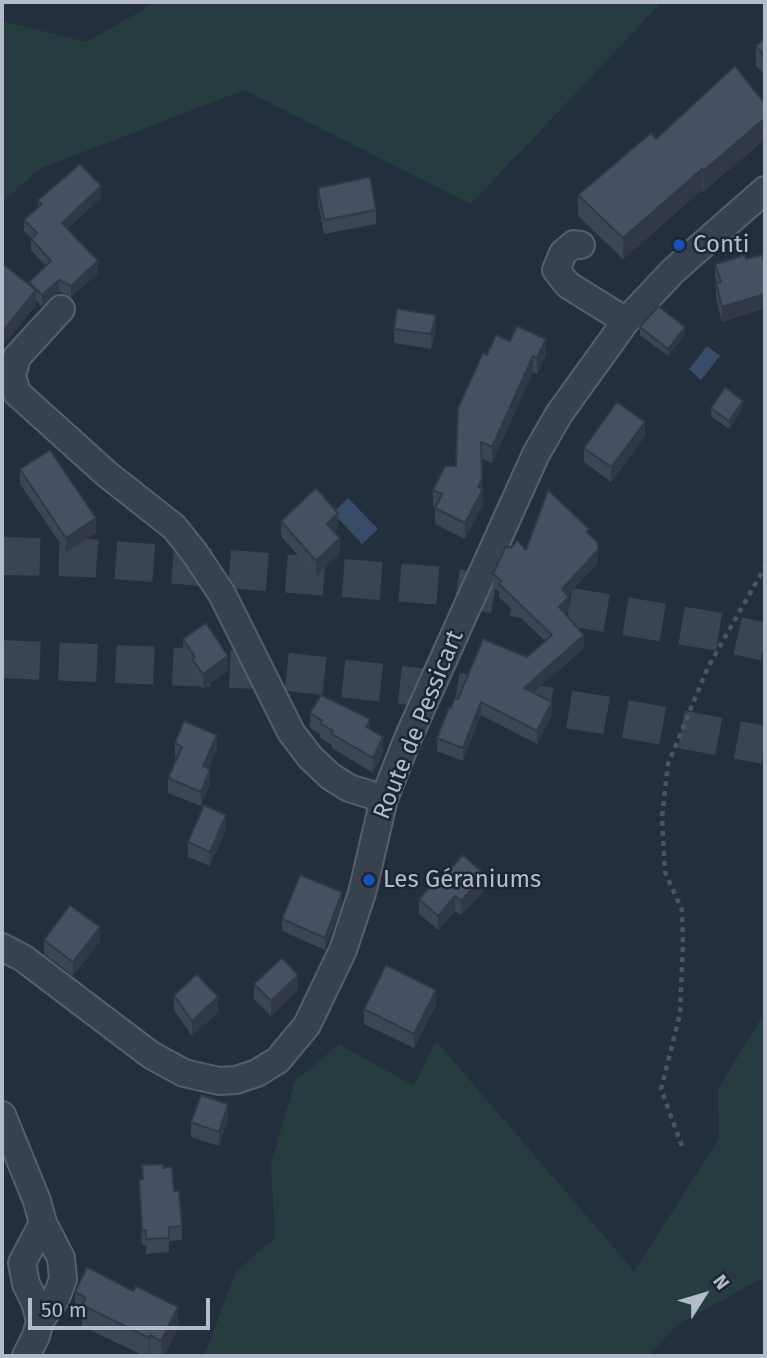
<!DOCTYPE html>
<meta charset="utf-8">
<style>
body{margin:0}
#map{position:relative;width:767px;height:1358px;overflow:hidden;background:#242f3e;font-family:"Fira Sans",sans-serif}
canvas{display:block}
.frame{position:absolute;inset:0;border:4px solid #b4bcc9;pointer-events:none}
.north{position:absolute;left:669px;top:1260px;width:70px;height:70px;-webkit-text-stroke:5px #1d2633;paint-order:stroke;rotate:53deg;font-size:19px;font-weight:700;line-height:28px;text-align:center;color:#b4bcc9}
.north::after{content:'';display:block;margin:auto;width:24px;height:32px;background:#b4bcc9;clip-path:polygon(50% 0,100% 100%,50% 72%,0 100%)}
.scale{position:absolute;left:28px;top:1298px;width:182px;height:32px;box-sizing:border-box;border:4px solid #b4bcc9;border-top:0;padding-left:9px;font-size:21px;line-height:24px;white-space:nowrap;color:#b4bcc9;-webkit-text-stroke:5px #1d2633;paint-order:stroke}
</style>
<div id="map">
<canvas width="767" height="1358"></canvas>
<div class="frame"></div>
<div class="north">N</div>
<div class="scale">50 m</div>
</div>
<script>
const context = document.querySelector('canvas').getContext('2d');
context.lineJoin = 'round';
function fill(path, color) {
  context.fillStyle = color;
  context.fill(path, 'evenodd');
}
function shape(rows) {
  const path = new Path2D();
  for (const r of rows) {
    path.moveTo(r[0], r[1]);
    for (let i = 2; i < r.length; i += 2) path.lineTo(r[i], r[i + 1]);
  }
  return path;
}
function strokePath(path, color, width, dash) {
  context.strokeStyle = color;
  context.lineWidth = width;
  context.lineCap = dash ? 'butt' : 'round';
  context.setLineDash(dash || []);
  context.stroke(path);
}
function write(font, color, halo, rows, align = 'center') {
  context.font = font + ' "Fira Sans",sans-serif';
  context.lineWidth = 5;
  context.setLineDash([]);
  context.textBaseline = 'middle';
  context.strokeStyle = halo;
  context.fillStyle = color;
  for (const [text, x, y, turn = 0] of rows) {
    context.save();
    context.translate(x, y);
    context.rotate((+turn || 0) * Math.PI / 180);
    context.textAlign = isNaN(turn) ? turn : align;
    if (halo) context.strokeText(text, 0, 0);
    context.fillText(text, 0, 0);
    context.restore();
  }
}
const green = shape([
 [156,2,662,2,471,204,244,90,39,169,2,203,2,21,87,42],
 [765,1012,765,1270,763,1278,678,1324,648,1356,204,1356,236,1272,275,1237,271,1164,295,1081,339,1044,414,1086,436,1041,634,1271,719,1139,718,1089]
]);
const water = shape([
 [707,346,720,356,701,380,689,369],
 [348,498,378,529,362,544,333,513]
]);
const highwayTunnel = shape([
 [2,556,89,558,445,586,726,633,765,642],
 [2,659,279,671,445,690,604,715,765,745]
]);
const path = shape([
 [682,1146,661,1089,680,1014,683,944,682,910,665,872,662,817,668,764,708,667,765,567]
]);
const minor = shape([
 [581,245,574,244,563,253,556,270,568,285,626,321],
 [61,309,17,357,12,376,17,393,108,475,174,527,194,552,222,594,291,732,310,757,330,776,349,788,384,799],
 [2,947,23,958,151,1055,184,1073,219,1081,236,1080,257,1073,278,1060,307,1025,343,950,362,893,384,799,408,738,536,454,559,414,626,321,673,271,765,190],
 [2,1115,37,1201,43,1223,22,1263,26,1284,35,1302,40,1321,36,1336,26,1356],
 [40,1321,56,1298,63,1279,61,1258,43,1223]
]);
const wall = shape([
 [765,38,765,75,756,66,756,46],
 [765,104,765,139,703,192,702,190,623,259,578,216,578,195,656,139],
 [318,188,376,210,376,224,324,234,318,202],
 [101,198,67,229,98,273,71,297,59,291,42,306,36,300,36,305,3,345,2,344,2,265,29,285,29,282,46,266,31,250,31,238,24,231,24,220,38,207,38,200],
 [746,259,765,264,765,308,722,322,716,298,716,283,717,283,715,278,715,264],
 [640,327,685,334,668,356,640,335],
 [394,329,436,330,431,349,394,343],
 [510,341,546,355,537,374,533,372,492,463,481,458,483,505,465,539,435,524,435,507,433,506,433,490,456,466,487,355],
 [711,408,743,408,729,429,711,416],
 [645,436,611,482,584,462,584,448],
 [20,469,96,533,66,552,20,484],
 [281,521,338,528,334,532,340,553,316,576,281,536],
 [589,534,598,563,568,595,569,610,565,614,584,648,533,692,552,715,537,744,481,715,463,761,437,751,437,738,451,708,458,699,527,657,545,641,499,597,499,592,493,587,493,574,526,550],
 [183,639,228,671,203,689,192,674,192,667,183,653],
 [310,713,370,730,383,752,373,773,332,748,332,745,320,738,320,734,310,728],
 [175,743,217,750,208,769,210,784,201,806,168,793,168,778,177,759,175,758],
 [226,829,210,866,188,857,188,842],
 [483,873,483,892,461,915,455,911,438,930,419,914,419,899,442,878],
 [342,904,325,950,282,931,282,919],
 [44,940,100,941,73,976,44,954],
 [254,984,298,989,271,1016,254,999],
 [174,995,218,1012,192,1036,174,1010],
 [436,1005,414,1048,364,1024,364,1009],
 [228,1119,219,1146,191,1137,191,1122],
 [142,1165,163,1168,174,1191,182,1226,182,1240,169,1241,169,1252,146,1254,146,1245,142,1245,139,1180,142,1179],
 [75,1292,178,1328,164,1356,144,1356,82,1326,82,1317,75,1313]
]);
const shadedWall = shape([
 [765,118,765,139,703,192,703,171],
 [702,169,702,190,623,259,623,238],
 [101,186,101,198,62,234,62,223],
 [98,261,98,273,71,297,71,286],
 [59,280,59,291,42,306,42,295],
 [36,290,36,305,3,345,3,331],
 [765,294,765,308,722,322,722,307],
 [436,315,436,330,431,349,431,334],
 [685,327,685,334,668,356,668,349],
 [546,339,546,355,537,374,537,358],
 [533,356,533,372,492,463,492,447],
 [743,401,743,408,729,429,729,421],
 [645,422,645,436,611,482,611,467],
 [482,478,483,505,465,539,465,523,478,487],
 [338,513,338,528,327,538,327,524],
 [96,518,96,533,66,552,66,538],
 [340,538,340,553,316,576,316,561],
 [598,550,598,563,562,602,562,589],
 [569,597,569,610,559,620,559,607],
 [584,635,584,648,524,701,524,688],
 [228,656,228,671,203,689,203,674],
 [481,702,481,715,463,761,463,748],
 [552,702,552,715,537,744,537,731],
 [370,719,370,733,366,727],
 [217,735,217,750,203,781,203,766],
 [383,737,383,752,373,773,373,758],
 [210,769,210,784,201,806,201,792],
 [226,815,226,829,210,866,210,852],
 [483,873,483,892,461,915,461,901],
 [342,892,342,904,325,950,325,938],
 [455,896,455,911,438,930,438,916],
 [100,927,100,941,73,976,73,962],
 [298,975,298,989,271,1016,271,1001],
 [436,990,436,1005,414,1048,414,1034],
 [218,997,218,1012,192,1036,192,1021],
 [228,1104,228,1119,219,1146,219,1132],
 [178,1307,178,1328,164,1356,161,1356,161,1341],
 [150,1335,150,1356,149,1356,149,1338]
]);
const building = shape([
 [765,38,765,56,756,46,765,38],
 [735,66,765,104,765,118,703,171,702,169,623,238,578,195,651,133,656,139,735,66],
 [80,164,101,186,62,223,98,261,71,286,59,280,42,295,29,282,51,261,31,239,37,233,24,220,42,204,38,200,80,164],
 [370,177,376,210,324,220,318,188,370,177],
 [745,255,746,259,762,255,765,264,765,276,764,277,765,294,722,307,716,283,721,282,715,264,745,255],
 [3,264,36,290,3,331,2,330,2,265,3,264],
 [658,306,685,327,668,349,640,327,658,306],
 [397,309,436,315,431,334,394,329,397,309],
 [517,326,546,339,537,358,533,356,492,447,481,442,482,478,478,487,483,489,465,523,435,508,442,494,433,490,445,466,456,466,458,408,483,353,487,355,496,335,510,341,517,326],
 [725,387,743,401,729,421,711,408,725,387],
 [617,402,645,422,611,467,584,448,617,402],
 [50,450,96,518,66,538,20,469,50,450],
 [316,488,338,513,327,524,340,538,316,561,281,521,316,488],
 [548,490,589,529,587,532,598,543,598,550,562,589,569,597,559,607,584,635,524,688,552,702,537,731,481,702,463,748,437,738,449,707,451,708,455,698,458,699,483,639,527,657,552,635,499,584,502,581,493,574,506,546,511,548,517,540,526,550,548,490],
 [206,623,228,656,203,674,192,659,195,657,183,639,206,623],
 [321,695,370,719,366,727,383,737,373,758,332,734,333,731,320,723,322,720,310,713,321,695],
 [184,721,217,735,203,766,210,769,201,792,168,778,182,747,175,743,184,721],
 [204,805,226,815,210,852,188,842,204,805],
 [463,855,483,873,481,875,483,877,461,901,455,896,438,916,419,899,440,876,442,878,463,855],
 [300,875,342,892,325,938,282,919,300,875],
 [70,905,100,927,73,962,44,940,70,905],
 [282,958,298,975,271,1001,254,984,282,958],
 [386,965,436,990,414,1034,364,1009,386,965],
 [197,974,218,997,192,1021,174,995,197,974],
 [201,1095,228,1104,219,1132,191,1122,201,1095],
 [163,1164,163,1168,172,1167,174,1191,179,1191,182,1226,169,1227,169,1238,146,1239,146,1230,142,1230,139,1180,143,1179,142,1165,163,1164],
 [87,1267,133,1291,136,1286,178,1307,161,1341,150,1335,149,1338,82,1305,86,1298,75,1292,87,1267]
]);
const markers = [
 [679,245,7,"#1a4fb4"],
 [369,880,7,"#1a4fb4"]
];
const poiNames = [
 ["Conti",693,245],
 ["Les Géraniums",383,880]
];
const streetNames = [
 ["Route de Pessicart",419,725,-68]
];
fill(green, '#263c3f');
fill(water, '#394c67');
strokePath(highwayTunnel, '#3a4453', 38, [38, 19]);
strokePath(minor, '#565f6c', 30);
strokePath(path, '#44595c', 4.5, [5, 5]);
strokePath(minor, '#38414e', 26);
fill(wall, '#3b4654');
fill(shadedWall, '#303945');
fill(building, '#455162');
strokePath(building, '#303945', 2);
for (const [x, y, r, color] of markers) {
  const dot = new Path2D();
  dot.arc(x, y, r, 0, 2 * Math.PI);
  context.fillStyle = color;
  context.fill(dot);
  strokePath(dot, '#1d2633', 2.5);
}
write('24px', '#b4bcc9', '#1d2633', poiNames, 'left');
write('24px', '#b4bcc9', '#1d2633', streetNames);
</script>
